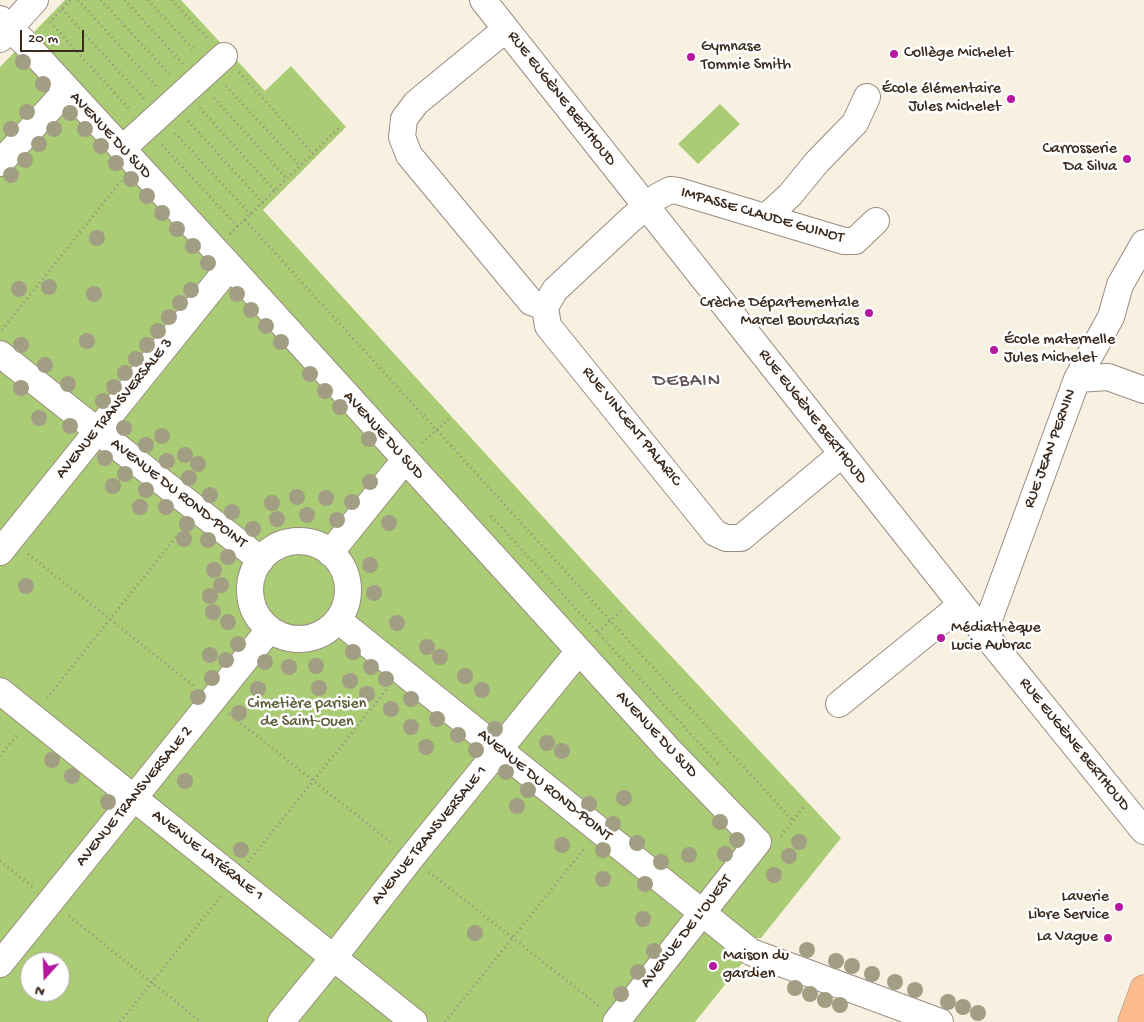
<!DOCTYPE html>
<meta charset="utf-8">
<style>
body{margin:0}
#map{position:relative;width:1144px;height:1022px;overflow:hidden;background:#f8f0e1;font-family:"Gochi Hand",sans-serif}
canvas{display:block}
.north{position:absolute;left:20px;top:952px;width:50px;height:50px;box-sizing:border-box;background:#fff;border:1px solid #b1aaa5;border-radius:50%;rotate:200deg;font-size:14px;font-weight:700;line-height:20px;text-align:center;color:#3b2a1e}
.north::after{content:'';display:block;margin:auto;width:18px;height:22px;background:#b5179e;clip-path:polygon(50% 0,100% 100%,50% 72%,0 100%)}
.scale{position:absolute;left:20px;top:30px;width:64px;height:22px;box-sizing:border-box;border:2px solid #3b2a1e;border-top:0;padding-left:6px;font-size:15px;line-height:18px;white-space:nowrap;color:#3b2a1e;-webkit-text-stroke:4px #fff;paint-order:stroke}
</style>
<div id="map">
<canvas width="1144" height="1022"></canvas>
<div class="north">N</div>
<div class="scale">20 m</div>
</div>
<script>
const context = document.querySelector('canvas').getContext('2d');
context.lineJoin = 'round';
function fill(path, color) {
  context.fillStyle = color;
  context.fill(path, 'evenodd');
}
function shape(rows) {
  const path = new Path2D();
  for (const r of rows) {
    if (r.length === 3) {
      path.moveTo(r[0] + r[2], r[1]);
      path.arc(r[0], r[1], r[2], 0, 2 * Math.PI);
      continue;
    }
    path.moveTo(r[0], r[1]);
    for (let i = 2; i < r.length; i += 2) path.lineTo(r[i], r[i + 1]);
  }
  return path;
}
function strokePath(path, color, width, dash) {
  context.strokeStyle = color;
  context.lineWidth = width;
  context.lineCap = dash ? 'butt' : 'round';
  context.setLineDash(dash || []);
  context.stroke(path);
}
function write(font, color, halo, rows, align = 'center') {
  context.font = font + ' "Gochi Hand",sans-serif';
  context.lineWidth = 5;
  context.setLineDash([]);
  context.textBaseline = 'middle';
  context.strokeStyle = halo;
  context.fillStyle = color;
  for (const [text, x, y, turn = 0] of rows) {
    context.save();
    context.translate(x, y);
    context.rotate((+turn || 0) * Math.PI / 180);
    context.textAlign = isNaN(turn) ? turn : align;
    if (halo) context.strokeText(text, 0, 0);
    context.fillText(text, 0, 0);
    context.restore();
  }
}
const green = shape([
 [65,0,181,0,265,91,291,66,346,127,263,210,630,612,841,838,761,938,742,938,748,956,695,1022,0,1022,0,67],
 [30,962,60,962,60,992,30,992],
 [720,104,740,124,698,164,678,144]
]);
const path = shape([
 [70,0,50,22,131,111],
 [78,0,157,87],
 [101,0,169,74],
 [125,0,183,64],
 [148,0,195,51],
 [172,0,209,40],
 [62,9,144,99],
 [239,72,313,154],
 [226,86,300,166],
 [214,98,287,179],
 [200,108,275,191],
 [188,121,263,203],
 [175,133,251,215],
 [162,145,238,227],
 [245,220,793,821],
 [230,234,339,128],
 [2,330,121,181],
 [422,443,450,418],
 [491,516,720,766],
 [28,554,195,687],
 [598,632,623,609],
 [47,698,183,528],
 [229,714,393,844],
 [0,756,18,734],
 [781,836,805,805],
 [0,861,33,887],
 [248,862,387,689],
 [429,872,599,1006],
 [69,916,201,1022],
 [120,1022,221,896],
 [445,1022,584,849]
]);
const minor = shape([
 [483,0,984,633,1144,831],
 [0,19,25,43,230,266,668,749,758,842,616,1022],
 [506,29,416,103,404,119,402,137,409,155,531,302,545,307],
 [0,39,35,0],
 [122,149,224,56],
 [0,163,67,90],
 [766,217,790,195,817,162,855,123,867,97],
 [0,354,261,560],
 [1077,379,1108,377,1144,390],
 [842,454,741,538,726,538,715,533,548,326,545,307,555,290,630,220,657,197,670,190,678,191,844,241,855,241,876,221],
 [299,590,49],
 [0,552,230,266],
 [330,553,404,461],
 [338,620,751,952,940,1022],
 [984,633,1077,379,1111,317,1120,285,1144,243],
 [0,691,414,1022],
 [839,704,961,605],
 [0,964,269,630],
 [281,1022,334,957,411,858,579,651]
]);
const major = shape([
 [1132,1022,1144,989]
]);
const trees = [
 [23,62],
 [43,84],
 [27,112],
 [70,113],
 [11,129],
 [54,129],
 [85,129],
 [39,144],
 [101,146],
 [25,160],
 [116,163],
 [11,175],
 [131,179],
 [147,196],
 [162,213],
 [177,229],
 [97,238],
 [193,246],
 [208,263],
 [49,287],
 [19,289],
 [191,290],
 [94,294],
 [237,294],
 [180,303],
 [251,310],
 [169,317],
 [266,326],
 [158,331],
 [87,341],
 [281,342],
 [21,345],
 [147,345],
 [136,359],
 [45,365],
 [125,373],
 [310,374],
 [68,384],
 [114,387],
 [21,388],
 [325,391],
 [103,401],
 [340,407],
 [39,418],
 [70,426],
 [124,428],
 [162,436],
 [369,439],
 [146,445],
 [185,455],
 [105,458],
 [167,461],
 [198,464],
 [125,474],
 [189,478],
 [370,482],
 [113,486],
 [146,490],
 [210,495],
 [297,497],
 [326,498],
 [352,502],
 [272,503],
 [140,507],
 [166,507],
 [232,512],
 [307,515],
 [277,519],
 [337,520],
 [389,523],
 [187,524],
 [253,529],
 [184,539],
 [208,540],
 [228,557],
 [370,565],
 [214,570],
 [221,585],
 [26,586],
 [374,593],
 [210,596],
 [213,612],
 [228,622],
 [397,623],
 [238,644],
 [427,647],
 [353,652],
 [210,655],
 [440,657],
 [226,660],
 [265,662],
 [316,666],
 [289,667],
 [371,667],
 [465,676],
 [212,678],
 [386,679],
 [350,681],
 [319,688],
 [258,689],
 [482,690],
 [367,694],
 [198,697],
 [411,699],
 [391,709],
 [239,713],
 [437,719],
 [411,727],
 [495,729],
 [458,735],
 [547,743],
 [426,747],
 [476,750],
 [562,751],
 [52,760],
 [506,772],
 [72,776],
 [185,781],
 [528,790],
 [624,798],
 [108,802],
 [589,804],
 [517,806],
 [720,822],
 [613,824],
 [737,840],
 [799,842],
 [637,843],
 [562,845],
 [241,850],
 [603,850],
 [725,854],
 [689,855],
 [789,856],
 [661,862],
 [774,875],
 [603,879],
 [645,884],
 [643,919],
 [475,933],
 [807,950],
 [654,951],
 [836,961],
 [852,966],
 [638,972],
 [872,974],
 [895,982],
 [795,988],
 [915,990],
 [621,994],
 [810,994],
 [825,1000],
 [948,1002],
 [840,1005],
 [963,1007],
 [978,1013]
];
const markers = [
 [894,54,5,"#b5179e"],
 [691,57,5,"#b5179e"],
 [1011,99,5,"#b5179e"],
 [1127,159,5,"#b5179e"],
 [869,313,5,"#b5179e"],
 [994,350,5,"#b5179e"],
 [941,638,5,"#b5179e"],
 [1119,907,5,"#b5179e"],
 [1108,938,5,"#b5179e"],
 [713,966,5,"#b5179e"]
];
const poiNames = [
 ["Gymnase",701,48],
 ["Tommie Smith",701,66],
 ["Collège Michelet",904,54],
 ["École élémentaire",1001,90,"right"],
 ["Jules Michelet",1001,108,"right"],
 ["Carrosserie",1117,150,"right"],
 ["Da Silva",1117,168,"right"],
 ["Crèche Départementale",859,304,"right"],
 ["Marcel Bourdarias",859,322,"right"],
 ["École maternelle",1004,341],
 ["Jules Michelet",1004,359],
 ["Médiathèque",951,629],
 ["Lucie Aubrac",951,647],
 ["Laverie",1109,898,"right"],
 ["Libre Service",1109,916,"right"],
 ["La Vague",1098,938,"right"],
 ["Maison du",723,957],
 ["gardien",723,975]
];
const streetNames = [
 ["RUE EUGÈNE BERTHOUD",561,99,52],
 ["AVENUE DU SUD",110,136,47],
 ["IMPASSE CLAUDE GUINOT",762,216,16],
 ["AVENUE TRANSVERSALE 3",115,409,-51],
 ["RUE EUGÈNE BERTHOUD",812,417,52],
 ["RUE VINCENT PALARIC",631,427,51],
 ["AVENUE DU SUD",383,436,48],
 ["RUE JEAN PERNIN",1051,449,-70],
 ["AVENUE DU ROND-POINT",178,494,38],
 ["AVENUE DU SUD",656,735,47],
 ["RUE EUGÈNE BERTHOUD",1074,745,51],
 ["AVENUE DU ROND-POINT",544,786,39],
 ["AVENUE TRANSVERSALE 2",135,797,-51],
 ["AVENUE TRANSVERSALE 1",430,836,-51],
 ["AVENUE LATÉRALE 1",207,856,38],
 ["AVENUE DE L'OUEST",687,932,-52]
];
const parkNames = [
 ["Cimetière parisien",307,705],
 ["de Saint-Ouen",307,723]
];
const quarterNames = [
 ["DEBAIN",687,382]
];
fill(green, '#aacc75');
strokePath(minor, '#9a8d80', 28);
strokePath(major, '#9a8d80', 29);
strokePath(path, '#9a8d80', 3, [1, 4]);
strokePath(minor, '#fff', 26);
strokePath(major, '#fbbb8c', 28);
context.fillStyle = '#a29e84';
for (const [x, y] of trees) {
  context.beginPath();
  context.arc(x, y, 8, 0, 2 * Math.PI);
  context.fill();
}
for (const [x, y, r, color] of markers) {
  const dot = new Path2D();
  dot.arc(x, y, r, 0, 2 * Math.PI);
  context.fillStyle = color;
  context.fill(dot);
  strokePath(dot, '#fff', 2);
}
write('16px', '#3b2a1e', '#fff', poiNames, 'left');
write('16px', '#3b2a1e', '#fff', streetNames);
write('16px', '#5c5b38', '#fff', parkNames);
context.letterSpacing = '1px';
write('19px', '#64525b', '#fff', quarterNames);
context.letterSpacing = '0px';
</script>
